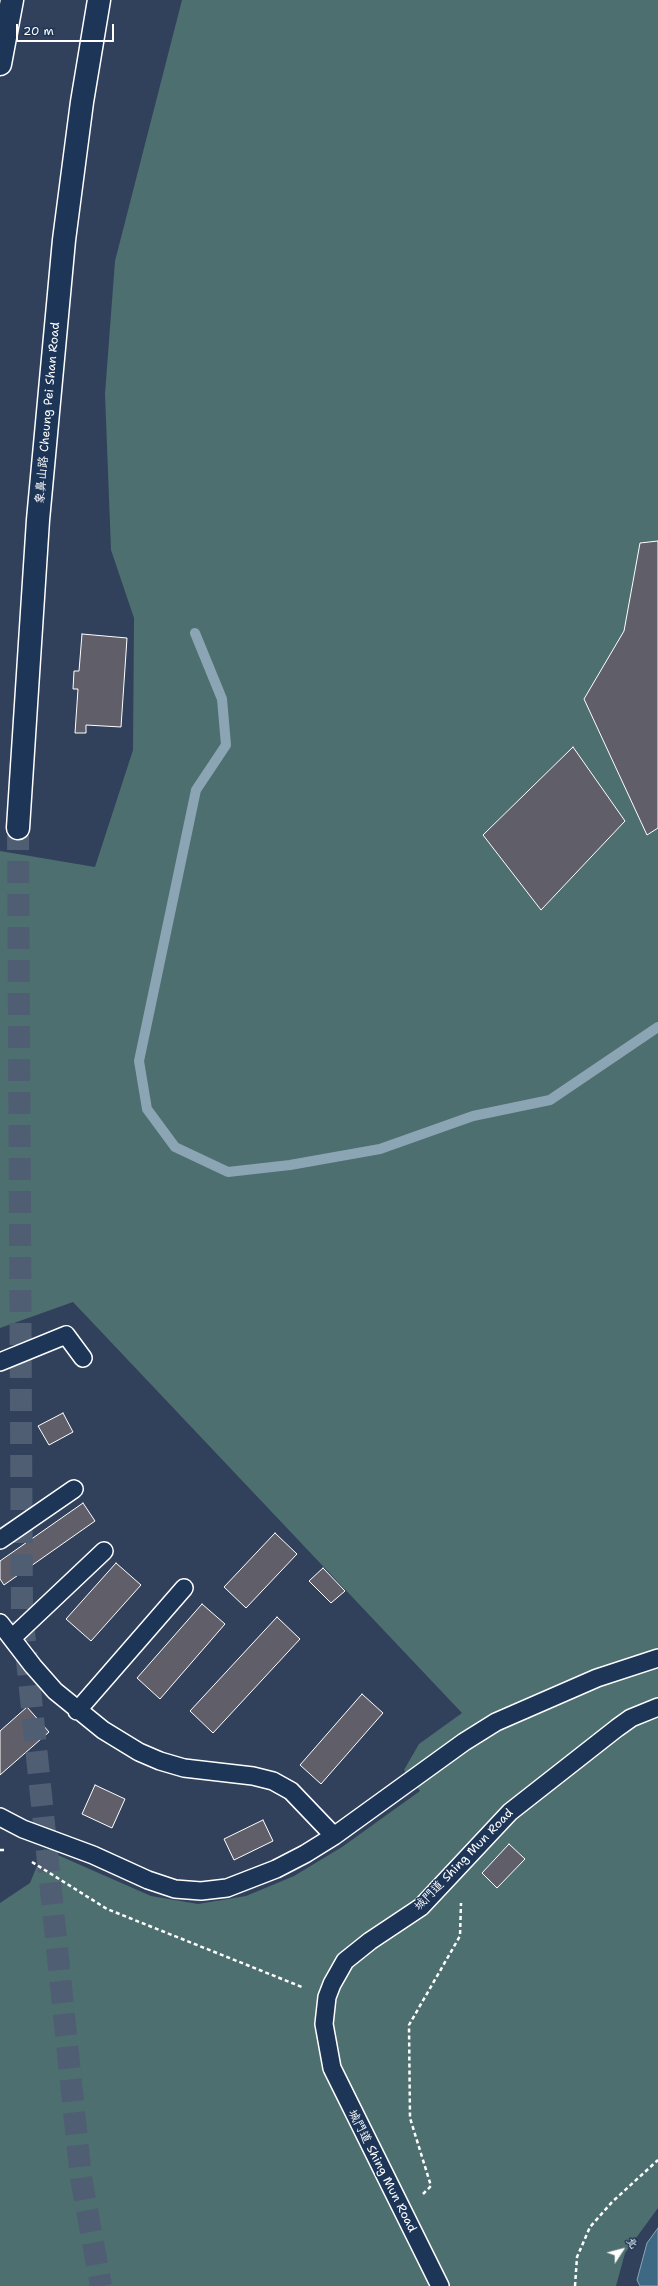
<!DOCTYPE html>
<meta charset="utf-8">
<style>
body{margin:0}
#map{position:relative;width:658px;height:2286px;overflow:hidden;background:#31415c;font-family:"Shantell Sans","LXGW WenKai TC",sans-serif}
canvas{display:block}
.north{position:absolute;left:602px;top:2230px;width:40px;height:40px;-webkit-text-stroke:3px #1d3557;paint-order:stroke;rotate:54deg;font-size:11px;font-weight:700;line-height:16px;text-align:center;color:#fff}
.north::after{content:'';display:block;margin:auto;width:14px;height:18px;background:#fff;clip-path:polygon(50% 0,100% 100%,50% 72%,0 100%)}
.scale{position:absolute;left:16px;top:24px;width:98px;height:18px;box-sizing:border-box;border:2px solid #fff;border-top:0;padding-left:5px;font-size:12px;line-height:14px;white-space:nowrap;color:#fff;-webkit-text-stroke:3px #1d3557;paint-order:stroke}
</style>
<div id="map">
<canvas width="658" height="2286"></canvas>
<div class="north">北</div>
<div class="scale">20 m</div>
</div>
<script>
const context = document.querySelector('canvas').getContext('2d');
context.lineJoin = 'round';
function fill(path, color) {
  context.fillStyle = color;
  context.fill(path, 'evenodd');
}
function shape(rows) {
  const path = new Path2D();
  for (const r of rows) {
    path.moveTo(r[0], r[1]);
    for (let i = 2; i < r.length; i += 2) path.lineTo(r[i], r[i + 1]);
  }
  return path;
}
function strokePath(path, color, width, dash) {
  context.strokeStyle = color;
  context.lineWidth = width;
  context.lineCap = dash ? 'butt' : 'round';
  context.setLineDash(dash || []);
  context.stroke(path);
}
function write(font, color, halo, rows, align = 'center') {
  context.font = font + ' "Shantell Sans","LXGW WenKai TC",sans-serif';
  context.lineWidth = 3;
  context.setLineDash([]);
  context.textBaseline = 'middle';
  context.strokeStyle = halo;
  context.fillStyle = color;
  for (const [text, x, y, turn = 0] of rows) {
    context.save();
    context.translate(x, y);
    context.rotate((+turn || 0) * Math.PI / 180);
    context.textAlign = isNaN(turn) ? turn : align;
    if (halo) context.strokeText(text, 0, 0);
    context.fillText(text, 0, 0);
    context.restore();
  }
}
const green = shape([
 [182,0,658,0,658,2208,625,2253,616,2286,0,2286,0,1903,30,1883,44,1849,151,1896,198,1904,246,1896,294,1876,342,1847,420,1791,404,1770,419,1744,462,1713,73,1302,0,1328,0,851,95,867,133,750,134,618,111,550,105,394,115,261]
]);
const water = shape([
 [658,2228,658,2286,640,2286,637,2280,647,2243,658,2228]
]);
const stream = shape([
 [195,633,222,699,226,745,196,790,139,1061,147,1109,175,1147,228,1172,290,1165,380,1149,473,1116,550,1100,658,1027]
]);
const building = shape([
 [658,541,658,828,647,835,584,699,624,631,640,543,658,541],
 [82,634,127,638,121,727,86,725,86,733,75,733,78,689,73,689,74,671,79,671,82,634],
 [573,747,625,821,541,910,483,835,573,747],
 [63,1413,73,1432,49,1445,38,1426,63,1413],
 [83,1503,95,1521,4,1585,0,1579,0,1561,83,1503],
 [275,1533,297,1554,246,1608,224,1587,275,1533],
 [116,1563,141,1585,91,1641,66,1619,116,1563],
 [323,1568,345,1591,331,1603,309,1581,323,1568],
 [202,1604,225,1624,160,1699,137,1678,202,1604],
 [277,1617,300,1639,213,1733,190,1711,277,1617],
 [362,1694,383,1713,321,1784,300,1765,362,1694],
 [27,1707,49,1732,0,1775,0,1731,27,1707],
 [95,1785,125,1799,112,1828,82,1814,95,1785],
 [263,1820,273,1841,234,1860,224,1839,263,1820],
 [509,1844,525,1859,497,1888,482,1873,509,1844]
]);
const highwayTunnel = shape([
 [18,828,22,1613,81,2178,101,2286]
]);
const path = shape([
 [0,1850,6,1850],
 [32,1862,107,1909,302,1987],
 [423,2194,431,2186,410,2118,409,2025,460,1936,461,1903],
 [575,2286,577,2257,590,2227,612,2202,658,2160]
]);
const lane = shape([
 [0,1362,66,1335,83,1358],
 [0,1540,74,1489],
 [0,1623,33,1666,55,1691,103,1730,139,1752,160,1761,184,1768,253,1776,273,1781,291,1791,334,1836],
 [12,1638,104,1551],
 [77,1711,184,1588],
 [0,1817,23,1829,93,1855,148,1880,175,1889,201,1891,227,1888,276,1869,305,1854,334,1836,464,1742,496,1722,597,1678,658,1658],
 [440,2286,332,2068,324,2024,327,1997,332,1984,345,1961,370,1941,421,1907,510,1812,617,1728,631,1718,658,1707]
]);
const highway = shape([
 [0,64,12,0],
 [18,828,38,520,64,240,82,102,99,0]
]);
const streetNames = [
 ["象鼻山路 Cheung Pei Shan Road",48,413,-85],
 ["城門道 Shing Mun Road",464,1860,-46],
 ["城門道 Shing Mun Road",382,2171,63]
];
fill(green, '#4e6f6f');
fill(water, '#3e6984');
strokePath(water, '#8ba5b5', 1);
strokePath(stream, '#8ba5b5', 10);
fill(building, '#5f5e69');
strokePath(building, '#fff', 1);
strokePath(highwayTunnel, '#505e74', 22, [22, 11]);
strokePath(lane, '#fff', 20);
strokePath(highway, '#fff', 25);
strokePath(path, '#fff', 2.5, [4, 3]);
strokePath(lane, '#1d3557', 17);
strokePath(highway, '#1d3557', 22);
write('12px', '#fff', '#1d3557', streetNames);
</script>
